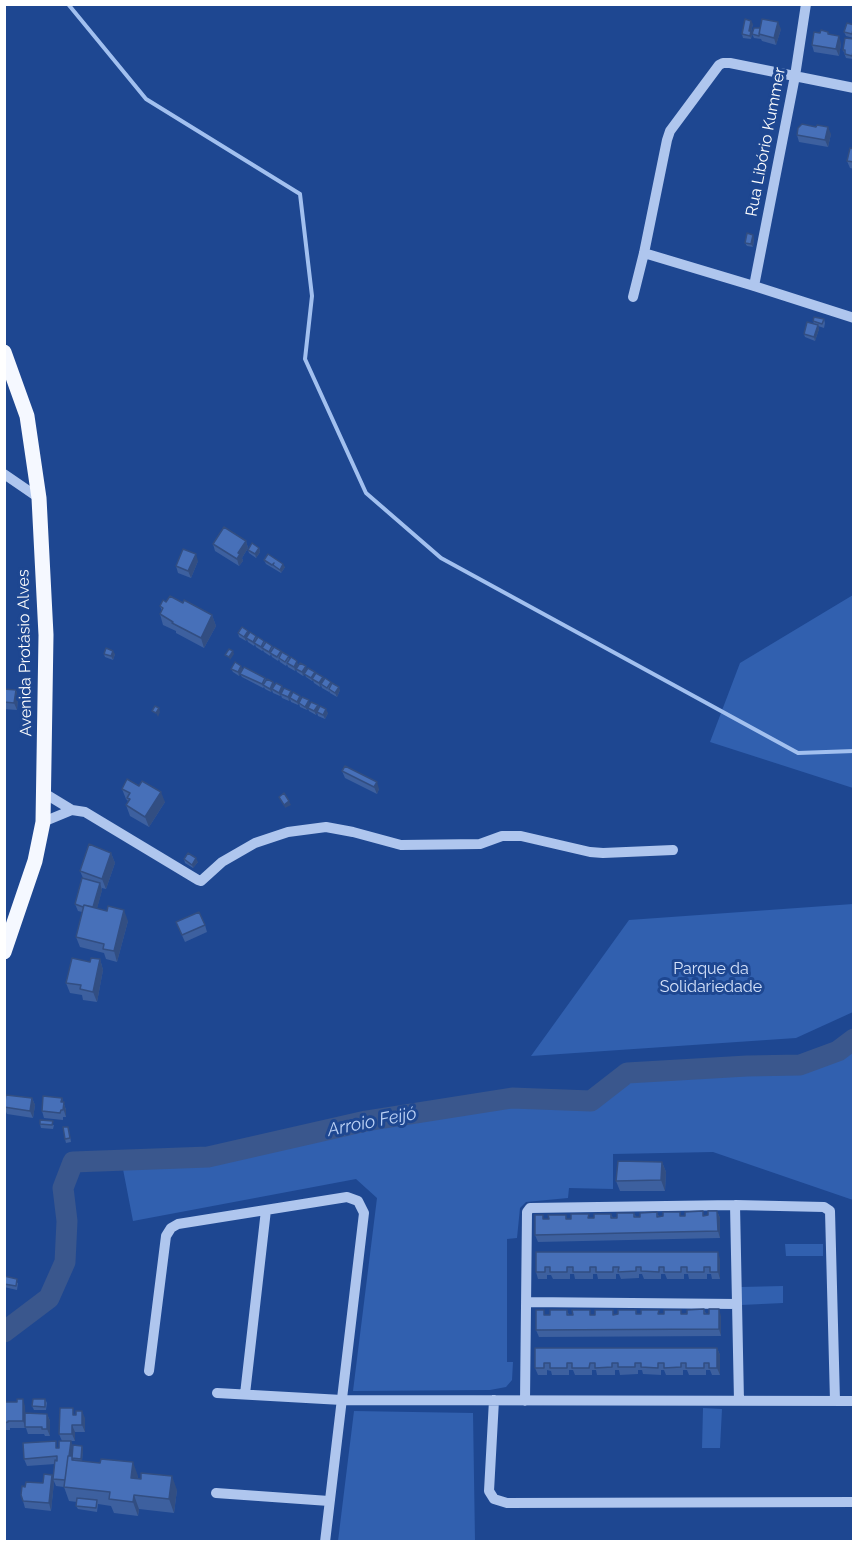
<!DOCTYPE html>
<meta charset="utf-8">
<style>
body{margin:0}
#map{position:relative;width:858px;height:1546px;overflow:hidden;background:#1e4791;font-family:Raleway,sans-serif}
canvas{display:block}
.frame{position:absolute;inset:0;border:6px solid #fff;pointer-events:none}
</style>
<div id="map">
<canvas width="858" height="1546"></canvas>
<div class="frame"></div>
</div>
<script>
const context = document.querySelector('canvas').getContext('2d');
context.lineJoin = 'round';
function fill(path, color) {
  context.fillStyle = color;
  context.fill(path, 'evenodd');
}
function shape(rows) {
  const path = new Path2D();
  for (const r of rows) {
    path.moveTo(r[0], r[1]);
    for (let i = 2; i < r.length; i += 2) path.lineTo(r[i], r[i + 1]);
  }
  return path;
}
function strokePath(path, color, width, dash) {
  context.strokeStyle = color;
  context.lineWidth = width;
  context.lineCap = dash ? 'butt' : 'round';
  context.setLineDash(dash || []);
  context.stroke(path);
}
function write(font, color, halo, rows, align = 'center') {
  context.font = font + ' Raleway,sans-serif';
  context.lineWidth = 6;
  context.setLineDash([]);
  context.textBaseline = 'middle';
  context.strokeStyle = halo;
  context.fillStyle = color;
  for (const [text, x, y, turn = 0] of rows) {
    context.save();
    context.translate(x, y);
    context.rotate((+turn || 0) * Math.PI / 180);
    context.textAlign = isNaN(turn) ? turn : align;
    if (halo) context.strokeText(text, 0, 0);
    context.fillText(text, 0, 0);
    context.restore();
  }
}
const green = shape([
 [853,595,853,788,710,742,740,663],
 [853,904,853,1012,796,1038,531,1056,629,920],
 [853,1046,853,1200,713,1152,613,1154,613,1189,569,1188,568,1198,526,1202,520,1208,517,1238,507,1239,507,1362,513,1362,512,1380,506,1387,490,1390,353,1391,377,1198,356,1179,133,1221,122,1164,208,1161,408,1121,509,1104,590,1106,627,1079,798,1070],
 [785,1244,823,1244,823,1256,786,1256],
 [783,1286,783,1303,741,1305,741,1287],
 [703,1408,722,1409,720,1448,702,1448],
 [354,1411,473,1413,475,1541,338,1541]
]);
const stream = shape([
 [68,4,146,99,300,194,312,296,305,359,366,493,441,558,798,753,854,751]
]);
const river = shape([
 [4,1332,49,1298,65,1262,67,1221,63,1188,73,1162,208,1157,366,1121,512,1098,591,1101,627,1073,747,1066,800,1065,838,1051,854,1039]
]);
const minor = shape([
 [644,253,754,286,854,318],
 [754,286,795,76,806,4],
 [633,297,644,253,667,140,670,131,719,65,723,63,730,63,854,88],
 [4,474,39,498],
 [44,793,72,810,85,812,198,880,201,881,222,862,255,843,288,832,326,827,353,832,401,845,480,844,502,836,521,836,590,852,603,853,673,850],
 [43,822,72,810],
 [735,1205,739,1401],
 [526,1302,737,1304],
 [149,1371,166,1236,171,1228,178,1224,347,1197,358,1201,364,1213,325,1542],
 [217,1393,342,1400,854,1401],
 [245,1394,266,1210],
 [494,1400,489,1491,494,1499,507,1503,854,1502],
 [525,1401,527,1212,530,1208,735,1205,824,1207,830,1211,835,1401],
 [216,1493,329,1501]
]);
const major = shape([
 [4,352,27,416,39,498,46,635,43,822,35,861,4,952]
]);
const wall = shape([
 [753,24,751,32,752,34,751,39,743,38,742,34],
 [854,25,854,38,846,36,844,32],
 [781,29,776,45,762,41,761,39,754,38,752,34],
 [828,32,829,34,841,43,839,56,814,52,812,45,820,33],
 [854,39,853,59,846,58,843,50],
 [831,134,828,147,799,142,797,135],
 [854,149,854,169,850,168,847,161],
 [754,238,753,247,747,246,745,243],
 [824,319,825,323,824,328,818,326,819,329,815,341,805,337,804,334,814,324,813,321],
 [246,541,248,548,242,558,243,561,239,566,215,551,213,544],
 [259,548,260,552,256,558,249,553,248,550],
 [264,560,285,567,281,573,266,564],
 [198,561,191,578,178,573,176,566],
 [166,602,183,603,212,615,216,626,204,648,176,633,176,631,163,625,160,614,162,611,160,606],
 [238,633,249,634,256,636,257,639,264,641,265,643,272,646,273,648,298,664,307,670,315,672,315,674,332,683,340,690,337,697,330,693,329,691,329,692,322,688,321,685,320,687,314,683,313,680,312,681,306,677,305,674,303,676,297,672,296,669,295,671,288,667,287,664,286,666,280,662,279,659,278,661,272,657,271,654,270,656,264,652,263,650,262,651,256,647,255,644,254,646,248,642,247,639,246,641,239,637],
 [104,654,115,654,113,660,105,657],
 [231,669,243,669,265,678,266,680,273,682,275,685,282,686,283,689,292,694,300,696,301,699,310,704,318,705,319,708,328,713,325,719,318,716,317,712,316,715,309,711,308,708,307,710,300,707,299,703,298,705,291,702,290,699,289,701,282,698,281,695,280,696,273,693,272,690,271,692,265,689,264,687,263,688,242,677,240,674,239,676,233,672],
 [4,689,16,690,18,697,17,710,4,709],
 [342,771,379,789,377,794,345,778],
 [122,789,165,802,149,827,130,816,126,805,128,801,126,799],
 [111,853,115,863,106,889,102,888,102,890,97,908,128,921,117,962,106,959,104,953,80,947,76,937,82,912,78,911,75,904,83,878,80,871],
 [184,859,198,862,193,868,185,863],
 [176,922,205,925,207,932,185,942],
 [100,959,103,970,97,1002,83,1000,82,995,70,993,66,983,90,962],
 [6,1095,32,1098,35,1105,33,1118,7,1114,4,1108],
 [62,1098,66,1110,66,1117,63,1117,63,1120,44,1118,42,1111],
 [40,1124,54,1125,53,1129,41,1128],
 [69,1130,71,1142,66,1143,65,1139],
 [662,1162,666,1172,665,1191,620,1191,616,1181],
 [717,1211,720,1218,720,1238,538,1242,535,1235,549,1219,566,1215,567,1219,594,1218,611,1214,613,1218,634,1213,636,1217,640,1217,657,1212,659,1217,708,1215],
 [536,1252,720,1259,720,1279,712,1279,711,1274,707,1274,707,1279,689,1279,688,1274,684,1274,684,1279,667,1279,665,1274,661,1274,661,1279,644,1279,642,1274,639,1274,639,1278,621,1279,619,1274,616,1274,616,1279,598,1279,597,1274,593,1274,593,1279,575,1279,574,1274,570,1274,570,1279,553,1279,551,1275,547,1275,547,1279,538,1279,536,1272],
 [4,1276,18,1283,17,1290,4,1287],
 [704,1309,706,1314,721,1316,721,1336,539,1337,536,1330,546,1315,550,1315,567,1310,569,1315,614,1315,636,1310,637,1314,683,1314],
 [535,1348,717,1348,720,1355,720,1375,712,1375,710,1370,706,1370,706,1375,689,1375,687,1370,683,1370,683,1375,666,1375,664,1370,661,1370,661,1375,643,1374,642,1370,638,1370,638,1374,620,1375,619,1370,615,1370,615,1375,597,1375,596,1370,592,1370,592,1375,575,1375,573,1370,569,1370,569,1375,552,1375,551,1371,547,1370,547,1375,538,1375,535,1368],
 [45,1399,47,1403,46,1410,34,1410,32,1406],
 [4,1402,17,1402,25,1406,25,1413,47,1414,50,1421,50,1436,45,1436,44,1434,28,1434,26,1428,10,1428,10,1430,4,1430],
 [75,1415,85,1418,85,1432,75,1432,75,1441,62,1441,59,1434],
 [82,1446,83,1449,82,1461,138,1476,138,1479,177,1490,174,1513,139,1509,138,1516,114,1513,111,1506,98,1504,97,1512,78,1509,76,1506,77,1502,69,1501,64,1487,56,1486,53,1479,55,1464,27,1466,24,1459,58,1448],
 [52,1475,54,1482,51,1511,25,1508,23,1501,25,1487,43,1483]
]);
const shadedWall = shape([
 [751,21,753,24,751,32,752,34,751,39,749,31],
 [778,22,781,29,776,45,774,38],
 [839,36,841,43,839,56,836,49],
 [828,127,831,134,828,147,825,140],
 [753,235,754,238,753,247,751,244],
 [818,325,819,329,815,341,814,337],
 [246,541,248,548,242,558,243,561,239,566,237,559,238,553],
 [259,548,260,552,256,558,255,554],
 [196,554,198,561,191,578,188,571],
 [283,564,285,567,281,573,280,570],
 [212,615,216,626,204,648,201,638],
 [248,631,249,634,246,641,244,637],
 [113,651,115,654,113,660,111,656],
 [233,651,234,654,230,660,229,657],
 [297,661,298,665,295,671,294,667],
 [241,666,243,669,239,676,238,672],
 [306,666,307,670,303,676,302,672],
 [323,677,324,680,320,687,319,683],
 [273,682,275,685,271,692,270,689],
 [282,686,284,690,280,696,279,693],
 [339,687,340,690,337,697,335,693],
 [16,690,18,697,17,710,14,703],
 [291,691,292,695,289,701,288,697],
 [300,696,301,699,298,705,297,702],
 [309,700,310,704,307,710,305,707],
 [318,705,319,709,316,715,314,711],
 [159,708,160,712,158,717,156,713],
 [326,709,328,713,325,719,323,715],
 [377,782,379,789,377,794,374,787],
 [161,792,165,802,149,827,145,817],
 [289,801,291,805,285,808,284,805],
 [111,853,115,863,106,889,102,879],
 [196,858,198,862,193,868,192,865],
 [100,883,102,890,95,916,92,909],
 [124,910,128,921,117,962,114,951],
 [100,959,103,970,97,1002,93,992],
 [32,1098,35,1105,33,1118,30,1111],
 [62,1098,66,1110,66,1117,61,1102],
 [662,1162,666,1172,665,1191,661,1180],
 [717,1211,720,1218,720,1238,718,1231],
 [718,1252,720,1259,720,1279,718,1272],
 [719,1309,721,1316,721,1336,719,1329],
 [717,1348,720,1355,720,1375,717,1368],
 [23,1399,25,1406,26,1428,23,1421],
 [82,1411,85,1418,85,1432,82,1425],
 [47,1414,50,1421,50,1436,47,1429],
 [72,1425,75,1432,75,1441,72,1434],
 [71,1441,74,1448,73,1457,77,1470,66,1481],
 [82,1446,83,1449,82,1462,81,1459],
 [133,1462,138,1476,136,1492,131,1478],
 [52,1475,54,1482,51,1511,49,1503],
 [172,1476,177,1490,174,1513,169,1499],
 [134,1495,139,1509,138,1516,133,1502]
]);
const building = shape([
 [745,19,751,21,749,31,751,31,750,36,742,34,745,19],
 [762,19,778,22,774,38,759,34,762,19],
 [847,23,854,25,852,34,844,32,847,23],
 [754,28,760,28,759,36,752,34,754,28],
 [821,30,828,32,828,34,839,36,836,49,812,45,814,32,820,33,821,30],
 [845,38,854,39,854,48,852,56,845,54,845,50,843,50,845,38],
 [802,124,816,127,817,125,828,127,825,140,797,135,798,128,802,124],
 [850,148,854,149,854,162,847,161,850,148],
 [747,233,753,235,751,244,745,243,747,233],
 [814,317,824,319,822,324,813,321,814,317],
 [807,322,818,325,814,337,804,334,807,322],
 [224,527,246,541,238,553,240,554,237,559,213,544,224,527],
 [252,543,259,548,255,554,248,550,252,543],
 [183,549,196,554,188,571,176,566,183,549],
 [268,554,283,564,280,570,273,565,274,563,272,565,264,560,268,554],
 [170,596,183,603,184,600,212,615,201,638,172,623,173,622,160,614,163,608,160,606,163,600,166,602,170,596],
 [242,627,248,631,244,637,238,633,242,627],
 [250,632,256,636,253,642,246,638,250,632],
 [258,637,264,641,261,647,254,643,258,637],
 [266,642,272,646,269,652,262,648,266,642],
 [274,647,281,651,277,657,270,653,274,647],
 [106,648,113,651,111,656,104,654,106,648],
 [229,649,233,651,229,657,225,655,229,649],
 [282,652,289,656,285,662,279,658,282,652],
 [291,657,297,661,294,667,287,663,291,657],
 [235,662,241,666,238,672,231,669,235,662],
 [300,663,306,666,302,672,296,669,300,663],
 [244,667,265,678,262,684,240,674,244,667],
 [308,668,315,672,311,678,304,674,308,668],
 [316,673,323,677,319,683,312,679,316,673],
 [325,678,331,682,327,688,321,684,325,678],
 [267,679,273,682,270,689,263,685,267,679],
 [276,683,282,686,279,693,272,689,276,683],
 [332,683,339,687,335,693,329,689,332,683],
 [284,688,291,691,288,697,281,694,284,688],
 [4,689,16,690,14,703,4,702,4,689],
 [293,692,300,696,297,702,290,698,293,692],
 [302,697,309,700,305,707,299,703,302,697],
 [311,702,318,705,314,711,308,708,311,702],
 [155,706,159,708,156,713,152,711,155,706],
 [320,706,326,709,323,715,317,712,320,706],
 [345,766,377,782,374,787,342,771,345,766],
 [127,779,139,786,142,781,161,792,145,817,126,805,130,799,127,798,130,793,122,789,127,779],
 [284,793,289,801,284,805,279,797,284,793],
 [89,844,111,853,102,879,80,871,89,844],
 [188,853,196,858,192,865,184,859,188,853],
 [82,878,100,883,93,907,84,905,83,907,75,904,82,878],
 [84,905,107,911,108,906,124,910,114,951,103,949,104,944,76,937,84,905],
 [199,912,205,925,182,935,176,922,199,912],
 [72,958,90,962,91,958,100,959,93,992,80,989,81,985,66,983,72,958],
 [6,1095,32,1098,30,1111,4,1107,6,1095],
 [43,1096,62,1098,61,1102,64,1102,63,1110,61,1110,60,1113,42,1111,43,1096],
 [40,1120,53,1121,52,1125,40,1124,40,1120],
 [63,1127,68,1127,70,1138,65,1139,63,1127],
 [618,1161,662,1162,661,1180,616,1181,618,1161],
 [703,1211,703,1216,708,1215,708,1211,717,1211,718,1231,535,1235,535,1215,543,1215,543,1219,549,1219,548,1215,566,1215,566,1219,571,1219,571,1214,589,1214,588,1218,594,1218,594,1214,611,1214,611,1218,617,1218,617,1213,634,1213,634,1217,640,1217,640,1213,657,1212,657,1217,663,1216,663,1212,680,1212,680,1216,685,1216,685,1212,703,1211],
 [536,1252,718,1252,718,1272,710,1272,710,1267,704,1267,704,1272,687,1272,687,1267,681,1267,681,1272,664,1272,664,1267,659,1267,659,1272,641,1271,641,1267,636,1267,636,1271,618,1272,619,1267,613,1267,613,1272,596,1272,596,1267,590,1267,590,1272,573,1272,573,1267,567,1267,567,1272,550,1272,550,1267,545,1267,545,1272,536,1272,536,1252],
 [4,1276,17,1279,16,1286,4,1284,4,1276],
 [704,1309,704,1314,709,1314,709,1309,719,1309,719,1329,536,1330,536,1310,544,1310,544,1315,550,1315,550,1310,567,1310,567,1315,573,1315,572,1310,590,1310,590,1315,595,1315,595,1310,613,1310,613,1315,618,1314,618,1310,636,1310,636,1314,641,1314,641,1310,659,1310,658,1314,664,1314,664,1310,681,1310,681,1314,687,1314,687,1310,704,1309],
 [535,1348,717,1348,717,1368,709,1368,709,1363,704,1363,704,1368,686,1368,686,1363,681,1363,681,1367,664,1368,664,1363,658,1363,658,1368,641,1367,641,1363,635,1363,635,1367,618,1367,618,1363,612,1363,612,1367,595,1368,595,1363,590,1363,589,1368,572,1368,572,1363,567,1363,567,1368,550,1368,550,1363,544,1363,544,1368,535,1368,535,1348],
 [17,1399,23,1399,23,1421,8,1421,8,1422,4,1423,4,1402,17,1402,17,1399],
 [33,1399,45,1399,45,1407,32,1406,33,1399],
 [60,1408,73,1408,73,1415,76,1415,76,1411,82,1411,82,1425,72,1425,72,1434,59,1434,60,1408],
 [25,1413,47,1414,47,1429,42,1429,42,1427,25,1427,25,1413],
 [56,1441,56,1448,59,1448,59,1441,71,1441,69,1456,68,1456,65,1480,53,1479,55,1460,57,1461,57,1456,24,1459,23,1443,56,1441],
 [73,1445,82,1446,81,1459,72,1458,73,1445],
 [68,1456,72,1456,72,1460,100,1463,101,1459,133,1462,131,1478,141,1479,141,1473,172,1476,169,1499,134,1495,133,1502,109,1499,110,1492,64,1487,68,1456],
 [44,1474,52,1475,49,1503,23,1501,21,1495,22,1486,25,1487,26,1482,43,1483,44,1474],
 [77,1498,97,1500,96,1508,76,1506,77,1498]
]);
const streetNames = [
 ["Rua Libório Kummer",766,142,-79],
 ["Avenida Protásio Alves",25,653,-91]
];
const parkNames = [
 ["Parque da",711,969],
 ["Solidariedade",711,987]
];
const waterNames = [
 ["Arroio Feijó",372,1122,-11]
];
fill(green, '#3160af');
strokePath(stream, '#a2c0ef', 4);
strokePath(river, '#3a578d', 21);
strokePath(minor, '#afc6ee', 10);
strokePath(major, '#f5f8ff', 15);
fill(wall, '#3d609f');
fill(shadedWall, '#324e82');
fill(building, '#4770b9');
strokePath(building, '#324e82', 1.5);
write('16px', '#fff', '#1e4791', streetNames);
write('16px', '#d5e2fa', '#1e4791', parkNames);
write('italic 18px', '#bbd1f5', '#1e4791', waterNames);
</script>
